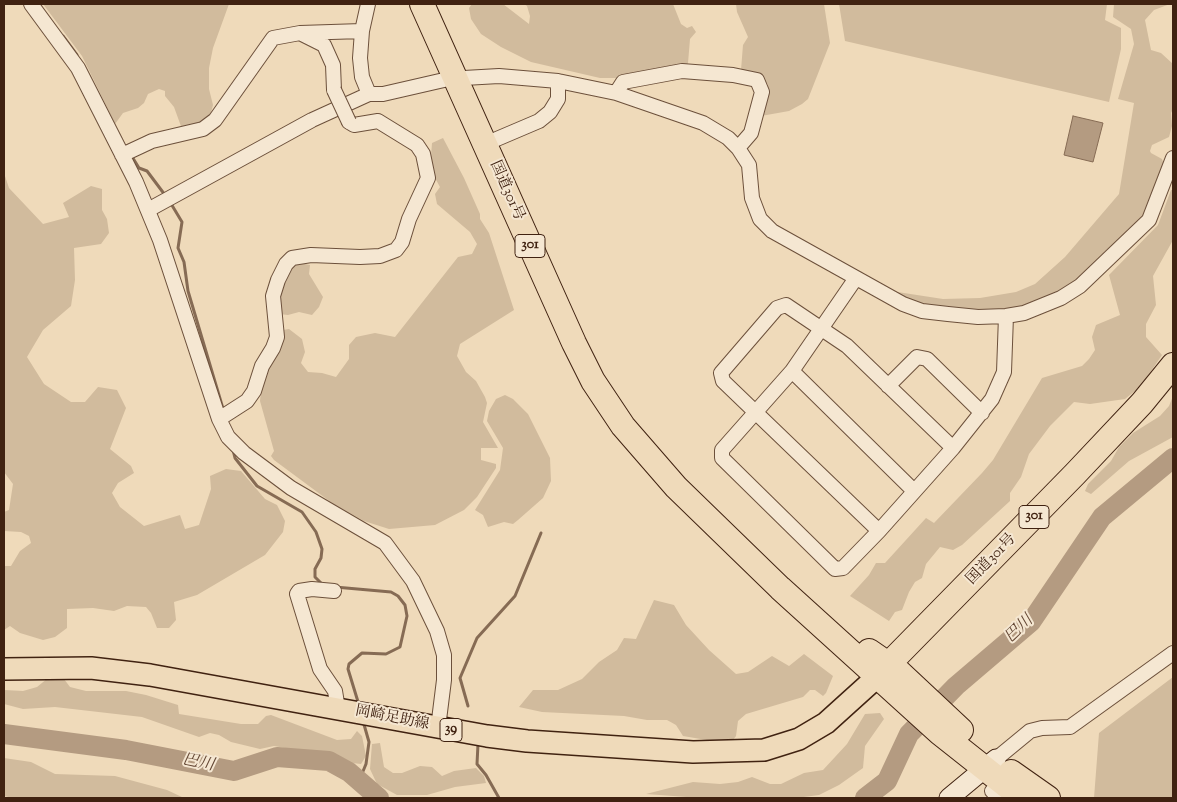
<!DOCTYPE html>
<meta charset="utf-8">
<style>
body{margin:0}
#map{position:relative;width:1177px;height:802px;overflow:hidden;background:#efdaba;font-family:"Sorts Mill Goudy",serif}
canvas{display:block}
.frame{position:absolute;inset:0;border:5px solid #402211;pointer-events:none}
</style>
<div id="map">
<canvas width="1177" height="802"></canvas>
<div class="frame"></div>
</div>
<script>
const context = document.querySelector('canvas').getContext('2d');
context.lineJoin = 'round';
function fill(path, color) {
  context.fillStyle = color;
  context.fill(path, 'evenodd');
}
function shape(rows) {
  const path = new Path2D();
  for (const r of rows) {
    path.moveTo(r[0], r[1]);
    for (let i = 2; i < r.length; i += 2) path.lineTo(r[i], r[i + 1]);
  }
  return path;
}
function strokePath(path, color, width, dash) {
  context.strokeStyle = color;
  context.lineWidth = width;
  context.lineCap = dash ? 'butt' : 'round';
  context.setLineDash(dash || []);
  context.stroke(path);
}
function write(font, color, halo, rows, align = 'center') {
  context.font = font + ' "Sorts Mill Goudy","Noto Serif JP",serif';
  context.lineWidth = 4;
  context.setLineDash([]);
  context.textBaseline = 'middle';
  context.strokeStyle = halo;
  context.fillStyle = color;
  for (const [text, x, y, turn = 0] of rows) {
    context.save();
    context.translate(x, y);
    context.rotate((+turn || 0) * Math.PI / 180);
    context.textAlign = isNaN(turn) ? turn : align;
    if (halo) context.strokeText(text, 0, 0);
    context.fillText(text, 0, 0);
    context.restore();
  }
}
const green = shape([
 [43,4,229,4,213,48,209,68,209,89,213,105,210,116,200,123,182,129,174,107,165,96,165,91,159,89,148,94,144,103,138,108,123,113,115,124,82,56],
 [472,4,503,4,529,24,530,16,527,6,524,4,673,4,681,24,687,28,692,26,696,32,690,39,688,63,686,67,615,78,600,78,531,62,501,47,481,34,471,19,469,8],
 [736,4,824,4,830,43,808,99,802,104,789,111,761,116,768,85,763,78,741,70,743,45,748,37,737,12],
 [839,4,1107,4,1105,20,1121,28,1121,49,1109,102,845,41],
 [1114,4,1170,4,1154,10,1145,20,1151,50,1161,53,1173,64,1173,109,1171,113,1172,126,1169,137,1152,145,1150,151,1151,153,1162,159,1164,165,1144,219,1076,282,1057,296,1022,308,980,312,925,307,891,291,943,299,980,298,1016,292,1035,284,1065,257,1119,194,1134,103,1118,99,1134,44,1131,29,1113,17],
 [443,138,464,178,480,214,480,219,489,233,514,310,460,344,457,356,466,372,476,381,485,397,487,403,483,422,498,448,481,448,481,460,496,464,496,468,477,497,464,510,435,525,389,529,364,521,332,503,274,460,271,456,274,451,260,401,261,390,283,330,289,329,302,339,305,352,301,363,308,372,322,373,336,377,349,359,349,345,356,337,375,333,395,337,458,257,472,254,477,244,470,232,437,204,435,194,440,187,430,169,432,143],
 [4,173,9,188,43,224,69,217,63,203,91,186,102,189,102,210,107,219,109,233,101,244,74,248,75,280,71,306,43,330,27,357,44,384,71,402,85,402,98,387,117,390,126,408,110,449,131,466,134,473,118,483,112,493,120,507,144,526,180,515,185,529,199,525,211,489,210,476,226,469,241,471,265,499,277,505,285,521,283,532,265,555,197,595,174,602,176,620,169,628,157,628,151,613,146,607,127,606,114,611,93,608,67,609,67,628,55,637,43,640,20,633,10,626,4,630,4,566,11,566,20,551,31,543,29,536,21,532,4,531,4,512,9,510,13,484,4,472],
 [1171,190,1173,190,1173,240,1153,276,1156,305,1146,324,1146,337,1162,355,1141,386,1125,399,1090,404,1074,402,1050,426,1029,454,1021,477,1010,493,1010,501,962,545,953,550,940,547,926,564,922,578,915,582,909,592,902,610,895,612,889,621,850,596,869,575,876,563,885,563,926,518,934,523,982,473,993,460,1042,378,1082,366,1089,359,1095,350,1092,337,1096,325,1120,315,1109,275,1158,225],
 [300,263,310,265,309,274,323,297,319,307,312,315,299,312,288,315,279,314,277,297,290,264],
 [505,395,513,399,528,414,550,458,551,481,543,498,518,520,513,524,504,522,488,527,483,515,475,510,500,470,503,448,487,421,489,411,496,399],
 [1173,396,1173,437,1129,461,1091,494,1085,491,1088,484,1111,461,1119,447,1133,433,1160,416,1169,406],
 [654,600,674,605,686,625,709,650,736,674,748,672,772,656,789,666,804,654,833,676,826,693,823,696,815,690,810,690,803,697,746,714,738,721,736,736,730,744,683,736,676,725,667,720,647,720,624,716,542,712,519,707,533,690,558,690,582,679,599,662,617,650,624,638,636,639],
 [53,674,64,679,70,687,86,691,126,691,146,695,178,705,179,714,241,724,258,724,266,716,271,715,337,740,351,739,357,731,362,736,366,756,361,764,352,763,336,754,318,754,274,746,260,749,231,742,219,735,210,733,199,737,142,717,55,707,23,709,4,704,4,690,23,691,37,687],
 [1173,677,1173,798,1094,798,1099,733],
 [880,713,884,719,865,746,863,768,839,785,819,795,796,798,700,798,646,794,693,782,720,784,738,782,752,777,770,784,781,784,804,773,823,770,847,744,865,714],
 [380,743,384,767,393,773,402,773,420,766,432,767,442,776,454,771,476,768,484,776,486,783,455,787,427,795,397,795,377,784,370,769,372,744],
 [4,758,31,762,55,774,115,776,167,790,184,798,13,798,4,796]
]);
const water = shape([
 [1073,116,1103,123,1093,162,1064,155,1073,116]
]);
const stream = shape([
 [63,36,77,55],
 [131,155,139,168,147,171,165,195],
 [170,202,182,222,178,248,184,262,188,291,224,412],
 [233,450,235,458,257,486,302,512,316,532,322,549,321,558,315,569,315,577,322,584],
 [335,587,391,592,398,596,405,605,407,616,400,647,386,654,362,653,349,664,348,669,359,705],
 [468,706,460,678,477,638,515,596,541,533],
 [478,744,477,764,486,775,499,798],
 [359,781,366,764,369,742,363,721]
]);
const river = shape([
 [4,734,126,750,234,771,277,757,329,761,349,772,379,798],
 [865,798,887,781,909,734,956,686,1031,622,1102,517,1173,458]
]);
const street = shape([
 [31,4,78,68,136,182,160,240,219,419,228,437,244,453,291,488,385,543,413,581,437,631,444,655,444,680,438,728],
 [368,4,362,31,360,58,362,77,369,94,383,94,444,80],
 [302,34,324,45,333,65,334,90],
 [464,78,499,76,558,81,616,93,623,82,682,71,733,75,757,80,762,92,751,133,738,148,749,165,752,198,760,219,772,231,903,304,922,311,948,314,978,317,1006,316,1024,313,1061,298,1080,286,1149,220,1173,158],
 [616,93,703,123,728,138,738,148],
 [485,144,539,121,550,112,558,99,558,81],
 [122,155,152,141,203,129,215,120,273,38,300,33,362,31],
 [148,210,312,120,369,94],
 [856,278,792,371,722,450,722,458,835,569,843,568,879,531,953,448,992,399,1004,372,1006,316],
 [792,371,914,491],
 [888,386,917,357,927,359,982,413],
 [219,419,247,401,254,391,262,366,273,348,277,337,273,296,278,280,286,264,292,258,311,255,360,257,380,256,396,250,402,242,409,219,428,178,423,154,417,145,378,121,354,125,349,122],
 [879,531,723,381,721,373,777,308,786,305,847,346,953,448],
 [334,591,312,589,299,591,297,594,320,669,335,691,338,709],
 [996,759,1030,731,1042,728,1070,727,1173,653],
 [992,791,1000,798]
]);
const secondary = shape([
 [949,798,996,759]
]);
const primary = shape([
 [4,669,91,668,150,675,487,736,527,741,693,752,764,750,799,739,826,723,878,676]
]);
const highway = shape([
 [422,4,574,343,593,381,623,426,676,487,780,588,940,733,1022,798],
 [869,651,898,671,961,730],
 [878,675,1075,474,1142,403,1173,365],
 [1011,772,1048,798]
]);
const streetBridge = shape([
 [334,90,349,122]
]);
const shields = [
 [530,246,30],
 [1034,517,30],
 [451,730,22]
];
const shieldNames = [
 ["301",530,246],
 ["301",1034,517],
 ["39",451,730]
];
const streetNames = [
 ["国道301号",506,191,66],
 ["国道301号",992,560,-46],
 ["岡崎足助線",392,719,11]
];
const waterNames = [
 ["巴川",1020,630,-44],
 ["巴川",198,764,11]
];
fill(green, '#d1bb9d');
fill(water, '#b49b81');
strokePath(water, '#866b54', 1);
strokePath(stream, '#866b54', 3);
strokePath(river, '#b49b81', 20);
strokePath(street, '#6c503b', 16);
strokePath(secondary, '#402211', 21);
strokePath(primary, '#402211', 24);
strokePath(highway, '#402211', 26);
strokePath(street, '#f5e7d2', 14);
strokePath(secondary, '#f5e7d2', 19);
strokePath(primary, '#efdaba', 21);
strokePath(highway, '#efdaba', 24);
strokePath(streetBridge, '#6c503b', 16, []);
strokePath(streetBridge, '#f5e7d2', 14);
for (const [x, y, w] of shields) {
  const box = new Path2D();
  box.roundRect(x - w / 2, y - 11.5, w, 23, 4);
  context.fillStyle = '#f5e7d2';
  context.fill(box);
  strokePath(box, '#402211', 1);
}
write('bold 14px', '#402211', null, shieldNames);
write('15px', '#402211', '#f5e7d2', streetNames);
write('italic 16px', '#634633', '#f5e7d2', waterNames);
</script>
